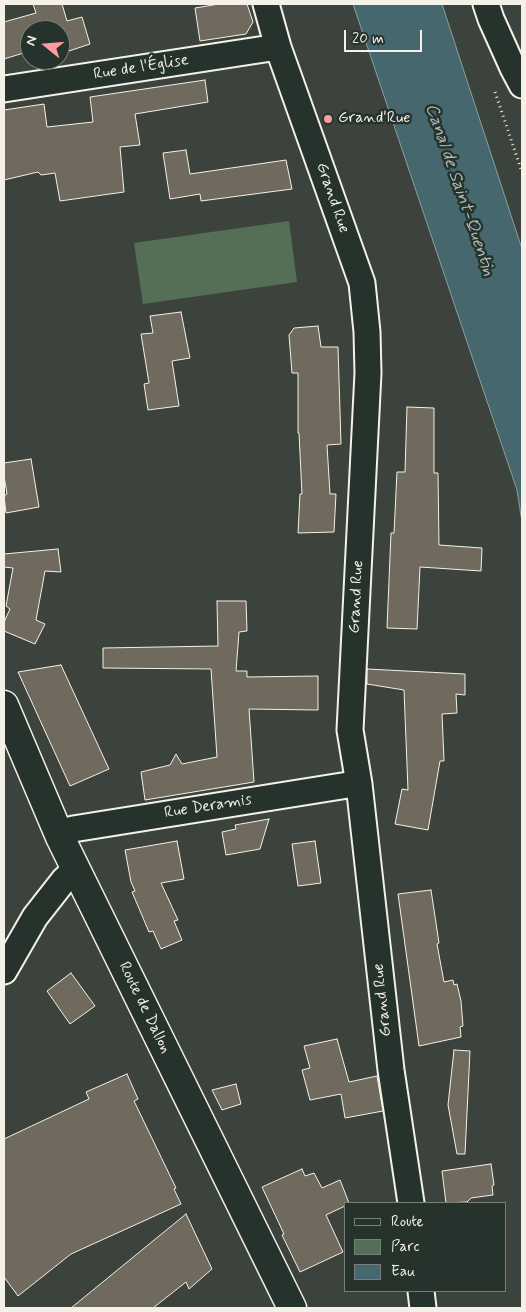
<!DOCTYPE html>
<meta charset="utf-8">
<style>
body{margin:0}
#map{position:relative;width:526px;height:1312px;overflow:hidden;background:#3c433c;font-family:Mynerve,sans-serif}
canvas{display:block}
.frame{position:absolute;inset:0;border:5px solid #f4f1e8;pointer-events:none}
.legend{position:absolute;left:344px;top:1202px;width:162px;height:90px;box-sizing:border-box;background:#26332d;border:1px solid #787f78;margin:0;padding:6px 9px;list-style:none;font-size:15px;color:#f4f1e8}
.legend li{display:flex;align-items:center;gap:10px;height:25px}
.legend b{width:25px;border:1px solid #787f78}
.north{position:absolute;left:20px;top:20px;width:50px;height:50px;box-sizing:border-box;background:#26332d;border:1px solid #787f78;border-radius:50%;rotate:287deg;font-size:14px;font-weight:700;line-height:20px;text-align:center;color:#f4f1e8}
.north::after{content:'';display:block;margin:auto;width:18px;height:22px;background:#ff9aa2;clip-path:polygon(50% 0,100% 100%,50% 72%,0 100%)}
.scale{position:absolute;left:344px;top:30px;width:78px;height:22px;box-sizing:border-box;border:2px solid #f4f1e8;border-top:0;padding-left:6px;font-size:15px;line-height:18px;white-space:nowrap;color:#f4f1e8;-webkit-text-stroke:4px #26332d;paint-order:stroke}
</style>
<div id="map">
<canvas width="526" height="1312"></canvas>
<div class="frame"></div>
<ul class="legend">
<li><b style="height:6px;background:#26332d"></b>Route</li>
<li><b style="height:14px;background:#546f56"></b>Parc</li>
<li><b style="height:14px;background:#47676e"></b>Eau</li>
</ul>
<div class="north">N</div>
<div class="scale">20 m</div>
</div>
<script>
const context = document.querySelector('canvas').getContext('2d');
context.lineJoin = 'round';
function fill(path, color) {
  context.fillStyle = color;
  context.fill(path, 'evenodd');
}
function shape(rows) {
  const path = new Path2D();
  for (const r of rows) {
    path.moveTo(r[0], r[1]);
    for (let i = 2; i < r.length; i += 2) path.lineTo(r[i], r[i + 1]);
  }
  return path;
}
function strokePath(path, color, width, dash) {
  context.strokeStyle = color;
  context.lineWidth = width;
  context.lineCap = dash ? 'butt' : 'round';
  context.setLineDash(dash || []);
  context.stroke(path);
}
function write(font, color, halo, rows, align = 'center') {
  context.font = font + ' Mynerve,sans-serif';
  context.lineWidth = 5;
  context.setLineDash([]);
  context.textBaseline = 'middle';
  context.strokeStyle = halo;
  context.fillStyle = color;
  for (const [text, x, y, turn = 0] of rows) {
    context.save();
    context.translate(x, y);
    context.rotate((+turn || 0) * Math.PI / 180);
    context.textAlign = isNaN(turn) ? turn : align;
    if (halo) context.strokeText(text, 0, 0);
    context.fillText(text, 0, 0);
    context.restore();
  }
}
const green = shape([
 [289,221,297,282,143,304,134,243]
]);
const water = shape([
 [353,4,442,4,522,249,522,522,517,490,353,4]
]);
const building = shape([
 [33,4,62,4,67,21,82,17,90,44,60,54,60,30,30,30,30,51,4,59,4,22,36,13,33,4],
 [219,4,247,4,253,22,246,34,200,41,195,8,219,4],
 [205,80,208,102,135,114,140,145,120,147,124,192,60,201,55,173,41,175,38,172,4,180,4,110,44,104,47,127,93,122,90,97,205,80],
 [186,150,190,174,286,160,292,189,201,201,200,194,170,199,163,153,186,150],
 [181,312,190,358,172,361,179,406,148,410,144,384,149,383,141,334,153,333,150,316,181,312],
 [318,326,321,347,338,347,341,444,327,445,330,494,336,494,334,532,298,533,300,494,302,494,299,433,298,433,298,373,292,373,289,335,294,328,318,326],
 [407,407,434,408,434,473,438,473,439,545,482,548,481,571,420,567,417,629,387,628,391,533,394,533,397,472,405,472,407,407],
 [31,459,39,507,6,513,4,496,7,494,4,476,4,463,31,459],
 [58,549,61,572,45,571,36,620,45,624,35,644,4,631,4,622,10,609,6,606,13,568,4,567,4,554,58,549],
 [217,601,246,601,247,631,239,632,236,671,247,671,247,677,318,676,318,710,249,709,254,782,145,800,141,772,170,765,176,754,182,764,217,757,211,669,103,668,103,648,218,646,217,601],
 [61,665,109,769,70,786,18,672,61,665],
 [367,669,465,674,465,695,456,694,457,713,442,714,444,761,440,761,428,830,395,824,402,789,408,790,404,690,367,684,367,669],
 [269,819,260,849,226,855,222,832,236,829,235,825,269,819],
 [177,841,184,879,161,883,178,920,174,921,182,940,161,949,153,931,149,932,132,892,135,891,131,882,125,850,177,841],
 [315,841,321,883,298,886,292,844,315,841],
 [431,890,439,943,437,944,444,982,453,980,454,985,457,984,461,1001,463,1026,460,1027,461,1037,419,1046,398,894,431,890],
 [71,973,95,1006,70,1024,47,991,71,973],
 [337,1039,349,1082,377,1076,383,1111,345,1118,341,1094,310,1100,302,1070,310,1068,304,1046,337,1039],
 [454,1050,470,1051,465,1154,457,1154,448,1105,454,1050],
 [127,1074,138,1099,134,1101,176,1188,174,1189,181,1204,71,1254,18,1296,4,1277,4,1139,89,1099,86,1092,127,1074],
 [236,1084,241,1104,222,1110,212,1090,236,1084],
 [491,1164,494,1185,492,1186,493,1195,471,1198,467,1202,446,1203,442,1171,491,1164],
 [302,1169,305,1176,314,1173,322,1188,340,1180,349,1203,345,1203,345,1206,326,1215,343,1252,300,1272,282,1235,284,1234,262,1187,302,1169],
 [186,1214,212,1269,189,1289,186,1282,153,1308,71,1308,186,1214]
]);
const path = shape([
 [495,92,522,172]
]);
const minor = shape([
 [266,4,278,47,362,283,367,332,368,373,350,730,359,784,391,1070,411,1203],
 [486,4,491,19,513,68,522,85],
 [4,89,278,47],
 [60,837,73,829,348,785,359,784],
 [4,971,35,917,64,880,76,869],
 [421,1291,423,1308]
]);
const tertiary = shape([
 [4,705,60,837,292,1308]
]);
const markers = [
 [328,119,5,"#ff9aa2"]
];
const streetNames = [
 ["Rue de l'Église",141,68,-9],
 ["Grand Rue",332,198,71],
 ["Grand Rue",357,597,-87],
 ["Rue Deramis",208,807,-9],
 ["Grand Rue",383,1000,-96],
 ["Route de Dallon",144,1008,64]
];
const poiNames = [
 ["Grand'Rue",338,119]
];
const waterNames = [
 ["Canal de Saint-Quentin",459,190,71]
];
fill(green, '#546f56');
fill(water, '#47676e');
strokePath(water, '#8c9e9f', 1);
fill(building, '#70695e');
strokePath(building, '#f4f1e8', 1);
strokePath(minor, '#f4f1e8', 29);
strokePath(tertiary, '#f4f1e8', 31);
strokePath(path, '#f4f1e8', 3, [1, 4]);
strokePath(minor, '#26332d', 25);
strokePath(tertiary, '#26332d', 28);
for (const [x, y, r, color] of markers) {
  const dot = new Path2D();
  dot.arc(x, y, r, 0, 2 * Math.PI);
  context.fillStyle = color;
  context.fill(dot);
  strokePath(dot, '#26332d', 2);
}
write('16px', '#f4f1e8', '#26332d', streetNames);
write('16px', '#f4f1e8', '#26332d', poiNames, 'left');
write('italic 18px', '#afbab7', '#26332d', waterNames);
</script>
